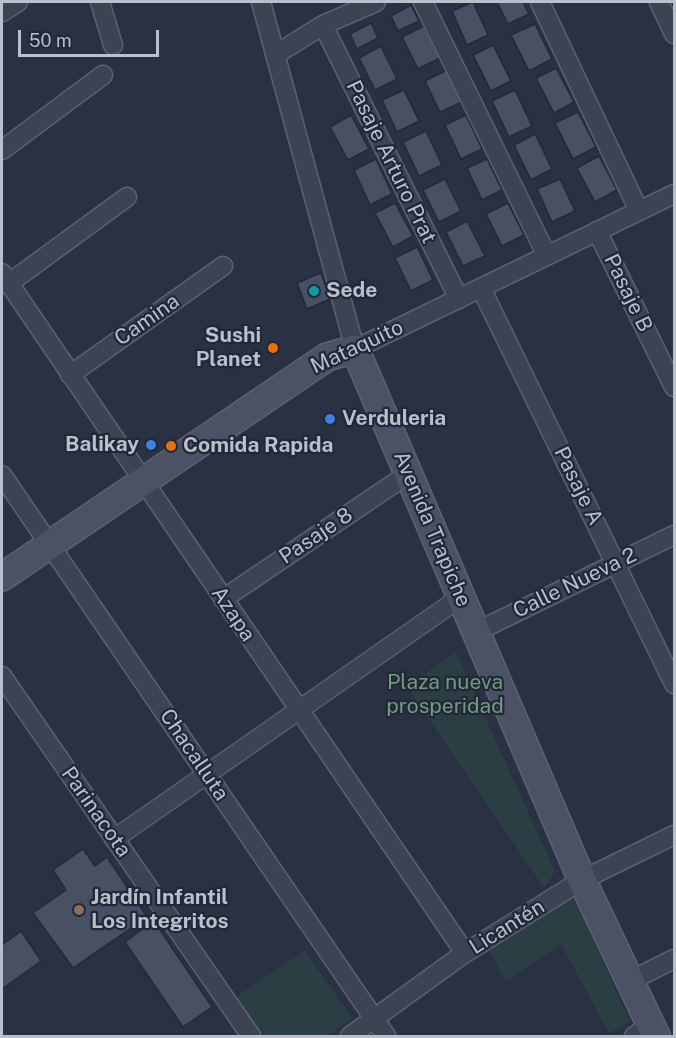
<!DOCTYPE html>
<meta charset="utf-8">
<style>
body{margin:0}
#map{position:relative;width:676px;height:1038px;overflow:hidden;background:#293143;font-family:"Public Sans",sans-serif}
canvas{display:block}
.frame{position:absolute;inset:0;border:3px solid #babfcc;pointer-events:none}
.scale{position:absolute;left:18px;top:30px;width:141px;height:27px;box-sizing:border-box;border:3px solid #babfcc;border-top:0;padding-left:8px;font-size:18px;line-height:21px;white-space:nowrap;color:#babfcc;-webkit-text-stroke:4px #212838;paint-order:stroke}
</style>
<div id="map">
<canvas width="676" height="1038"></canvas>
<div class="frame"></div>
<div class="scale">50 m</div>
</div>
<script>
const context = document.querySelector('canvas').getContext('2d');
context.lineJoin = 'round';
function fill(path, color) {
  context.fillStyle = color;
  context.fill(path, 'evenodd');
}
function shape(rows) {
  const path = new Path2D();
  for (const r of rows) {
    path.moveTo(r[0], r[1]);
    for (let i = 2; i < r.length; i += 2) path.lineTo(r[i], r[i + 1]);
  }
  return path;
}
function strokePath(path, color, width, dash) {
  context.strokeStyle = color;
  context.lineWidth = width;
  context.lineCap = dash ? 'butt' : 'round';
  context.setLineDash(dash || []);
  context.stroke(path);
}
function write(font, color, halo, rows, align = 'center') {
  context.font = font + ' "Public Sans",sans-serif';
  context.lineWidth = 4.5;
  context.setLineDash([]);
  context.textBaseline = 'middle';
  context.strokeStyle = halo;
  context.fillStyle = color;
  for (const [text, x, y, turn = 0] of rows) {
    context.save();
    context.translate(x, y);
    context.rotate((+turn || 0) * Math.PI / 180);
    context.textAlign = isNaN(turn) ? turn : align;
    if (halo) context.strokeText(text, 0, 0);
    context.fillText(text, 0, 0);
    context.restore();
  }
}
const green = shape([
 [456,652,555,872,544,888,407,687],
 [574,897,630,1022,609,1033,561,944,506,981,489,951],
 [305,951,352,1018,327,1036,258,1036,233,999]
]);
const building = shape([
 [473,2,488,35,467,45,452,11,473,2],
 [497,2,523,2,529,14,508,24,497,2],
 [411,5,419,21,398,31,391,16,411,5],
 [371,23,378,38,357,49,350,34,371,23],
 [535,24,552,59,529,71,511,35,535,24],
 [424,26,440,58,418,69,402,37,424,26],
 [493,45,511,81,491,91,473,55,493,45],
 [381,46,397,79,375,90,359,58,381,46],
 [556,68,574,102,554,113,536,78,556,68],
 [447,70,462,102,440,112,425,81,447,70],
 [404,90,419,121,397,132,382,100,404,90],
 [515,90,532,126,509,137,492,101,515,90],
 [578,112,596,147,573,159,555,123,578,112],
 [351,115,369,149,348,160,330,127,351,115],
 [466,115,482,149,461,159,445,125,466,115],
 [426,131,442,165,419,176,403,142,426,131],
 [535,134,552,169,531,180,514,145,535,134],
 [599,156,617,190,595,202,577,168,599,156],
 [376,159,392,194,370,205,354,170,376,159],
 [487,159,502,190,482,200,467,168,487,159],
 [445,179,461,211,439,222,423,190,445,179],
 [560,179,575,211,552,222,537,189,560,179],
 [395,203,413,236,393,247,375,213,395,203],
 [508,203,524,235,502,246,486,214,508,203],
 [467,221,485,256,463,266,446,232,467,221],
 [417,247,433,280,411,291,395,258,417,247],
 [321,273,330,299,307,309,297,283,321,273],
 [83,849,95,866,107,857,147,917,73,968,33,913,66,890,53,870,83,849],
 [154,921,212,1007,183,1027,125,942,154,921],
 [21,931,41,961,2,989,2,945,21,931]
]);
const street = shape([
 [100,2,113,45],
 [261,2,355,349,674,194],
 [423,2,547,256],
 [540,2,639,211],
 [659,2,674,34],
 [2,12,18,2],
 [323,25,459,299],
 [275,55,323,25,376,2],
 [2,150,103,75],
 [597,231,674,387],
 [2,273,465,953],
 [8,284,127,197],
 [481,288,674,684],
 [70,375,223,266],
 [2,475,386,1036],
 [223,599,408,474],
 [476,632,674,535],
 [2,676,251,1036],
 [114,839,461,597],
 [630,981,674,959],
 [350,1036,465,953,582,880,674,835],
 [634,1036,651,1024]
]);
const secondary = shape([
 [2,577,327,357,355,349,582,880,656,1036]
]);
const markers = [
 [314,291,6,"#0f9aa8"],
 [273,348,6,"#e8710a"],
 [330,419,6,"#3f7fe0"],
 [151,445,6,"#3f7fe0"],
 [171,446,6,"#e8710a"],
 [79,910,6,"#8d6e63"]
];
const streetNames = [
 ["Pasaje Arturo Prat",391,162,64],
 ["Pasaje B",628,293,64],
 ["Camina",147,320,-35],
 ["Mataquito",357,347,-25],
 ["Pasaje A",578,486,64],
 ["Avenida Trapiche",432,529,67],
 ["Pasaje 8",316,536,-34],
 ["Calle Nueva 2",575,583,-26],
 ["Azapa",233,614,56],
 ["Chacalluta",194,755,56],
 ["Parinacota",96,812,55],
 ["Licantén",507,927,-32]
];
const poiNames = [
 ["Sede",326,291],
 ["Sushi",261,336,"right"],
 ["Planet",261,360,"right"],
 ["Verduleria",342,419],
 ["Balikay",139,445,"right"],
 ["Comida Rapida",183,446],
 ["Jardín Infantil",91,898],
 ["Los Integritos",91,922]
];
const parkNames = [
 ["Plaza nueva",445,683],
 ["prosperidad",445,707]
];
fill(green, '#2b3e44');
fill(building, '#485064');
strokePath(building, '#232a3a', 1.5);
strokePath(street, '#5b6170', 21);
strokePath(secondary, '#5b6170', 30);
strokePath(street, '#3d4352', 18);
strokePath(secondary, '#4b5265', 27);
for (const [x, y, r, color] of markers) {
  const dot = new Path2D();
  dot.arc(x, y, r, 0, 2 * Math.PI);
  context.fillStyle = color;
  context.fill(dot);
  strokePath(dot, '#212838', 2);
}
write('21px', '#babfcc', '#212838', streetNames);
write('bold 21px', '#babfcc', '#212838', poiNames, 'left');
write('21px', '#729c81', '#212838', parkNames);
</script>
